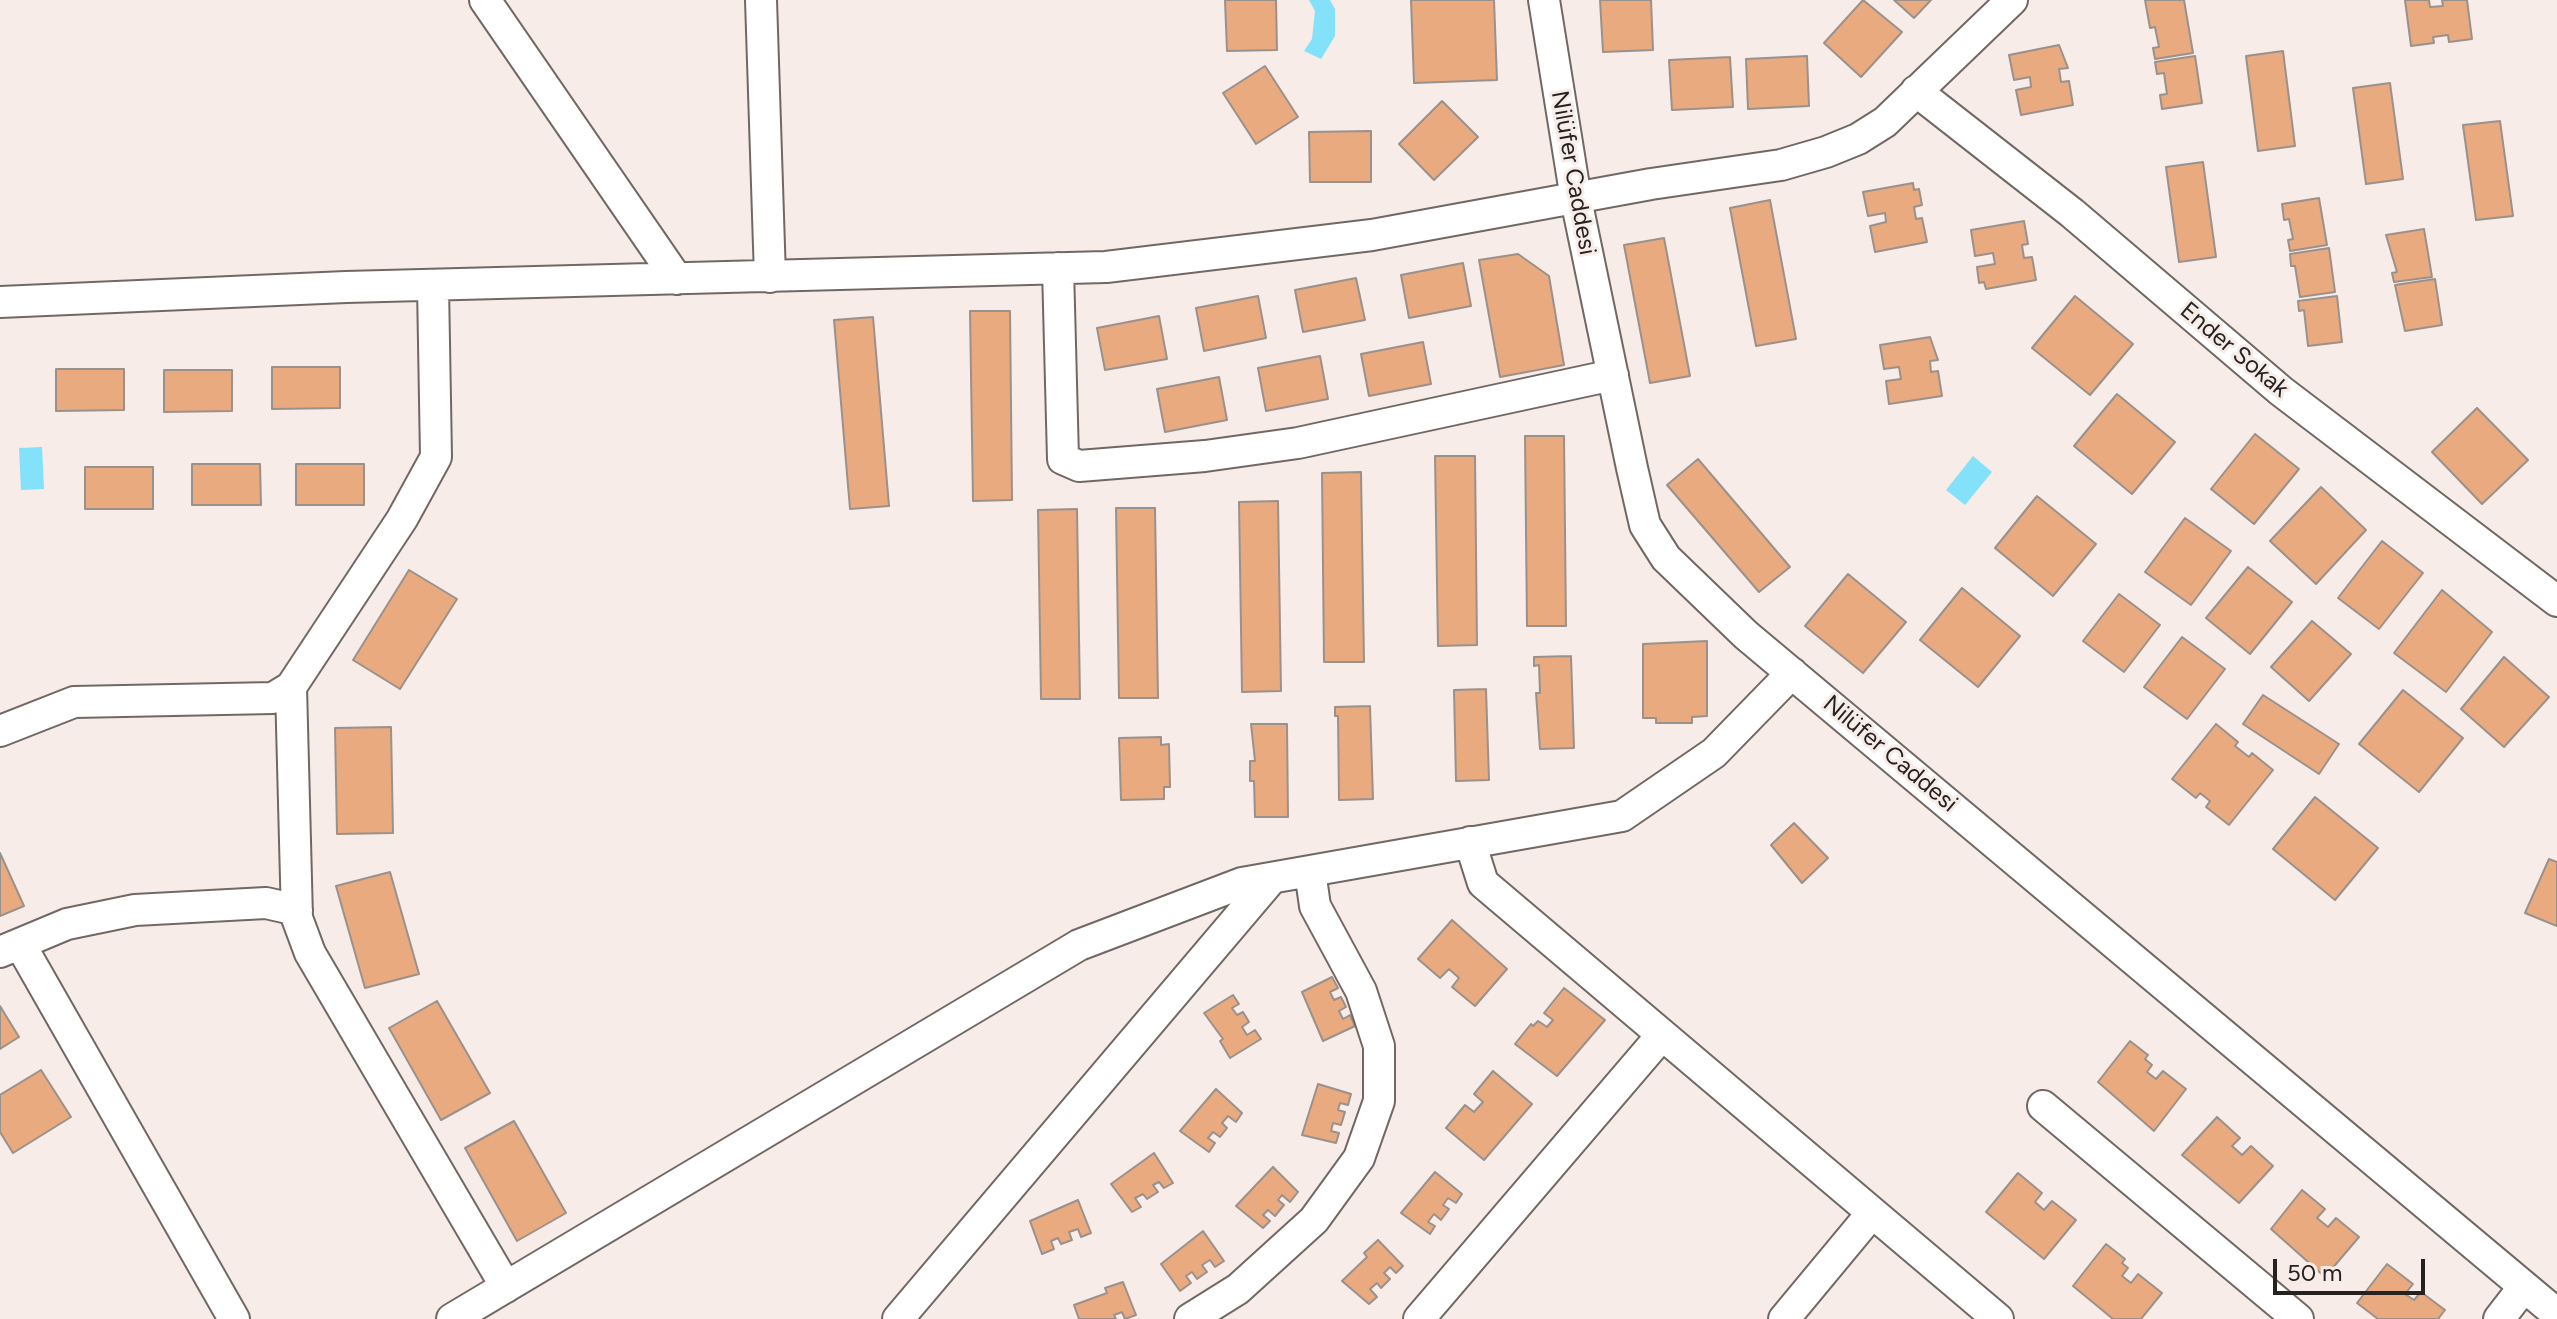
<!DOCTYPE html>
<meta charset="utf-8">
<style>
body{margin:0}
#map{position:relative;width:2557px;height:1319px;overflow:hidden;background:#f7ece8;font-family:Figtree,sans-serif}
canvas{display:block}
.scale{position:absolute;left:2273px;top:1259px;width:152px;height:36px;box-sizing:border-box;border:4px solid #262220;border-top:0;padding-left:10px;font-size:24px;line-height:28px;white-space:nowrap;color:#262220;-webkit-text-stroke:6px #f7ece8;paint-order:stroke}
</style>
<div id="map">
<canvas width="2557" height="1319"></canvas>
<div class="scale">50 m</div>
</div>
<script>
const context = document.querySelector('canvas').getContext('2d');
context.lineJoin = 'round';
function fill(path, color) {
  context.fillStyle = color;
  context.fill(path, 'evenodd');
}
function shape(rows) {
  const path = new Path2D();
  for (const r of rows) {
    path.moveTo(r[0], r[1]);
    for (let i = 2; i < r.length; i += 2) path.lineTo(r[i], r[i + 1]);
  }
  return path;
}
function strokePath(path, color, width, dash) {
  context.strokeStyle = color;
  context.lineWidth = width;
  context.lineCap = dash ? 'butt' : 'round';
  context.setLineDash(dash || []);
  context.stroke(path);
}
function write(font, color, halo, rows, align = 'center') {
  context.font = font + ' Figtree,sans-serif';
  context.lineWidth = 6;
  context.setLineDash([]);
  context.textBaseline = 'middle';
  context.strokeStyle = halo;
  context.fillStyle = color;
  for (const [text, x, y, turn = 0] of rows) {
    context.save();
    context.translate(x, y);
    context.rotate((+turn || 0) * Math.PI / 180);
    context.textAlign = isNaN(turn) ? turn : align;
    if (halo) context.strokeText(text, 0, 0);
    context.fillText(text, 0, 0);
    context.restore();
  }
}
const water = shape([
 [1309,0,1330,0,1335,9,1335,36,1321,59,1304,51,1312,39,1315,11],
 [42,447,44,489,21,490,19,448],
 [1973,456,1992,472,1965,505,1946,490]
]);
const building = shape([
 [1225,0,1276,0,1277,50,1227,51,1225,0],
 [1411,0,1494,0,1497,80,1414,83,1411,0],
 [1600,0,1651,0,1653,50,1603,52,1600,0],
 [1863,0,1902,32,1861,77,1824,43,1863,0],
 [1894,0,1931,0,1914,18,1894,0],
 [2145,0,2184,0,2193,53,2155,59,2153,48,2159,47,2155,27,2150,28,2145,0],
 [2405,0,2429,0,2430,7,2443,6,2442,0,2467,0,2472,39,2449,42,2448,35,2433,37,2434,43,2411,46,2405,0],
 [2059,45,2068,68,2059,69,2061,82,2069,81,2073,105,2021,115,2016,90,2031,87,2030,77,2014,80,2009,55,2059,45],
 [2283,51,2295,146,2258,151,2246,56,2283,51],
 [1807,56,1809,106,1748,109,1746,59,1807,56],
 [2195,56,2202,103,2162,109,2160,95,2167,94,2164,73,2157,74,2155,62,2195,56],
 [1730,57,1733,107,1672,110,1669,60,1730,57],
 [1265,66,1298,117,1256,144,1223,93,1265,66],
 [2390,83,2403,179,2366,184,2353,88,2390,83],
 [1442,101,1478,137,1434,180,1399,144,1442,101],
 [2500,121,2513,216,2476,220,2463,125,2500,121],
 [1371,131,1371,182,1310,182,1309,132,1371,131],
 [2203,162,2216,257,2179,262,2166,167,2203,162],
 [1913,183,1914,190,1919,189,1922,205,1914,207,1916,219,1922,218,1927,242,1875,252,1870,226,1886,222,1885,213,1868,216,1863,192,1913,183],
 [2319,198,2327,245,2290,251,2288,240,2293,239,2289,219,2284,220,2282,204,2319,198],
 [1770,200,1796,339,1756,346,1730,208,1770,200],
 [2024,221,2028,244,2022,245,2024,258,2032,257,2036,280,1986,289,1984,282,1979,283,1977,267,1995,264,1993,253,1975,256,1971,230,2024,221],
 [2424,229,2432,277,2394,282,2392,273,2397,272,2386,235,2424,229],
 [1664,238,1690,376,1650,383,1624,245,1664,238],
 [2329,248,2335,292,2300,297,2295,266,2291,266,2290,254,2329,248],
 [1518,254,1549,276,1564,365,1500,377,1479,260,1518,254],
 [1463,263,1471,306,1409,318,1401,275,1463,263],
 [1356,278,1365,320,1303,332,1295,290,1356,278],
 [2435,279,2442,325,2405,331,2395,285,2435,279],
 [1258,296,1266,338,1204,351,1196,308,1258,296],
 [2075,296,2133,344,2090,395,2032,348,2075,296],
 [2337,296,2342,342,2308,346,2304,310,2299,311,2298,301,2337,296],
 [970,311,1010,311,1012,500,973,501,970,311],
 [1159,316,1167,359,1105,370,1097,328,1159,316],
 [873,317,889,506,850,509,834,320,873,317],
 [1930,337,1938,360,1930,361,1931,372,1938,371,1942,396,1889,404,1886,381,1901,379,1899,367,1884,369,1880,345,1930,337],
 [1423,342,1431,384,1369,396,1361,354,1423,342],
 [1320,356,1328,399,1266,411,1258,368,1320,356],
 [272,367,340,367,340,408,272,409,272,367],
 [56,369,124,369,124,410,56,411,56,369],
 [164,370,232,370,232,411,164,412,164,370],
 [1219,377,1227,420,1165,432,1157,389,1219,377],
 [2117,394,2175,442,2132,494,2074,446,2117,394],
 [2477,408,2528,460,2482,504,2432,452,2477,408],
 [2255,434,2299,469,2254,524,2211,489,2255,434],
 [1525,436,1564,436,1566,626,1527,626,1525,436],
 [1435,456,1475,456,1477,645,1438,646,1435,456],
 [1698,459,1790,567,1759,592,1667,485,1698,459],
 [192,464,260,464,261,505,192,505,192,464],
 [296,464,364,464,364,505,296,505,296,464],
 [85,467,153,467,153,509,85,509,85,467],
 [1361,472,1364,662,1324,662,1322,473,1361,472],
 [2321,487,2366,530,2316,584,2270,541,2321,487],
 [2037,496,2096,544,2053,596,1995,548,2037,496],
 [1278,501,1281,691,1242,692,1239,502,1278,501],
 [1116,508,1155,508,1158,698,1119,698,1116,508],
 [1077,509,1080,699,1041,699,1038,510,1077,509],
 [2185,518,2231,551,2191,605,2145,572,2185,518],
 [2382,541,2423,573,2379,629,2338,598,2382,541],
 [2248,567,2292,602,2250,654,2206,618,2248,567],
 [409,570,457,599,400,689,353,660,409,570],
 [1848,574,1906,622,1863,673,1805,626,1848,574],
 [1962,588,2020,636,1978,687,1920,640,1962,588],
 [2442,590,2492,632,2446,692,2394,653,2442,590],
 [2119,594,2160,625,2124,672,2083,641,2119,594],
 [2312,621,2351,654,2309,701,2271,667,2312,621],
 [2182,637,2225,669,2187,719,2144,687,2182,637],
 [1707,641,1707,716,1692,717,1692,723,1656,723,1656,718,1643,718,1643,644,1707,641],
 [1571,656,1574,748,1540,749,1536,693,1540,693,1539,665,1534,666,1534,657,1571,656],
 [2504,657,2549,697,2504,747,2461,709,2504,657],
 [1486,689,1489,780,1456,781,1454,690,1486,689],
 [2403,690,2463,738,2419,792,2359,744,2403,690],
 [2263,695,2339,744,2319,774,2243,724,2263,695],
 [1370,706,1373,799,1339,800,1338,716,1335,716,1335,707,1370,706],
 [1251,724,1287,724,1288,817,1255,817,1254,781,1250,781,1250,761,1255,761,1251,724],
 [2216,724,2238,742,2235,746,2249,757,2252,753,2273,770,2229,825,2206,807,2210,801,2200,793,2196,798,2172,779,2216,724],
 [391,727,393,833,337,834,335,728,391,727],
 [1161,737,1161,745,1169,744,1170,787,1164,787,1164,799,1121,800,1119,738,1161,737],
 [2315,797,2378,848,2335,900,2273,849,2315,797],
 [1794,823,1828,858,1802,883,1771,845,1794,823],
 [0,853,24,906,0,916,0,853],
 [2549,859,2557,862,2557,926,2525,913,2549,859],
 [390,872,419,974,365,988,336,886,390,872],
 [1452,920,1507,969,1475,1006,1452,987,1459,978,1449,969,1440,978,1418,959,1452,920],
 [1332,977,1338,988,1330,992,1334,1000,1341,997,1346,1007,1339,1011,1343,1019,1350,1015,1355,1026,1323,1041,1302,992,1332,977],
 [1564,988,1605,1020,1557,1076,1515,1044,1531,1024,1533,1026,1538,1021,1547,1027,1553,1020,1544,1013,1564,988],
 [1233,995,1239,1004,1232,1008,1237,1015,1243,1012,1249,1022,1242,1027,1247,1035,1255,1030,1261,1039,1230,1058,1220,1041,1223,1039,1204,1013,1233,995],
 [437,1001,490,1093,441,1120,389,1028,437,1001],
 [0,1006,19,1037,0,1049,0,1006],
 [2130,1041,2148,1055,2145,1059,2152,1065,2147,1072,2156,1079,2163,1071,2186,1089,2154,1131,2098,1082,2130,1041],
 [41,1070,71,1117,13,1153,0,1132,0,1095,41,1070],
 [1493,1071,1532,1104,1484,1160,1446,1128,1465,1105,1474,1112,1483,1102,1474,1094,1493,1071],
 [1318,1084,1351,1094,1348,1105,1340,1103,1338,1110,1345,1112,1341,1125,1333,1123,1331,1131,1339,1133,1336,1143,1302,1135,1318,1084],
 [1216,1089,1242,1113,1236,1122,1228,1116,1222,1123,1227,1128,1220,1137,1213,1132,1208,1138,1215,1143,1209,1152,1180,1131,1216,1089],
 [2217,1117,2240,1138,2232,1146,2242,1155,2251,1146,2273,1166,2239,1203,2182,1155,2217,1117],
 [514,1121,566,1213,517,1241,465,1148,514,1121],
 [1154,1153,1173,1183,1164,1188,1159,1182,1153,1185,1158,1192,1147,1199,1143,1194,1135,1198,1141,1207,1132,1212,1111,1184,1154,1153],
 [1273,1167,1298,1192,1290,1202,1282,1195,1278,1200,1284,1205,1275,1216,1268,1210,1263,1215,1270,1221,1263,1228,1236,1206,1273,1167],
 [1435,1172,1462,1194,1456,1203,1448,1198,1443,1205,1449,1209,1441,1220,1434,1214,1428,1222,1435,1226,1430,1234,1401,1213,1435,1172],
 [2018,1173,2042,1193,2035,1202,2044,1210,2052,1201,2076,1220,2044,1259,1986,1212,2018,1173],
 [2302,1190,2325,1209,2317,1218,2328,1227,2336,1218,2359,1237,2325,1277,2271,1229,2302,1190],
 [1078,1200,1091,1233,1081,1237,1078,1229,1069,1232,1072,1240,1061,1244,1058,1238,1051,1241,1054,1249,1042,1254,1030,1221,1078,1200],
 [1203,1231,1224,1261,1215,1267,1210,1260,1202,1265,1207,1272,1197,1279,1192,1272,1186,1276,1191,1283,1180,1291,1161,1264,1203,1231],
 [1378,1240,1403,1266,1396,1273,1390,1267,1384,1273,1390,1279,1381,1288,1377,1283,1370,1289,1377,1297,1369,1304,1342,1281,1367,1257,1364,1253,1378,1240],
 [2106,1244,2125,1259,2122,1263,2128,1268,2122,1276,2131,1283,2138,1274,2162,1293,2141,1319,2113,1319,2073,1286,2106,1244],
 [2387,1264,2413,1284,2405,1294,2414,1300,2421,1292,2445,1310,2438,1319,2378,1319,2357,1303,2387,1264],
 [1123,1282,1136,1315,1125,1319,1122,1312,1114,1315,1116,1319,1079,1319,1074,1305,1107,1293,1105,1288,1123,1282]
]);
const minor = shape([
 [485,0,677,279],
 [761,0,770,277],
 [1544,0,1576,199,1632,468,1645,525,1666,558,1746,635,2557,1314],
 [1916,91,2072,213,2281,391,2557,601],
 [1058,268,1063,459,1079,466,1205,456,1298,443,1613,375],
 [0,302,346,287,1106,267,1372,235,1651,184,1781,165,1826,152,1858,139,1885,122,2012,0],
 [291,687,297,918,310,953,506,1287],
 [0,731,74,702,273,698,291,687,402,519,436,457,433,286],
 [1470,842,1483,883,1998,1319],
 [20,944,234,1319],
 [0,952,67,924,135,910,266,903,297,910],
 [2043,1106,2298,1319],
 [452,1319,1079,945,1242,883,1622,816,1714,753,1792,673],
 [898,1319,1272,878],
 [1190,1319,1238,1289,1314,1220,1359,1158,1379,1101,1379,1046,1361,991,1315,906,1310,871],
 [1419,1319,1662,1035],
 [1784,1319,1872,1213],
 [2499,1319,2523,1288]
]);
const streetNames = [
 ["Nilüfer Caddesi",1573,173,80],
 ["Ender Sokak",2234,350,40],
 ["Nilüfer Caddesi",1890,754,40]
];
fill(water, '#83e1f9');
fill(building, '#eaaa7f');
strokePath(building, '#9a918c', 2);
strokePath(minor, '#716864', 34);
strokePath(minor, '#fff', 30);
write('24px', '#262220', '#f7ece8', streetNames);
</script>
